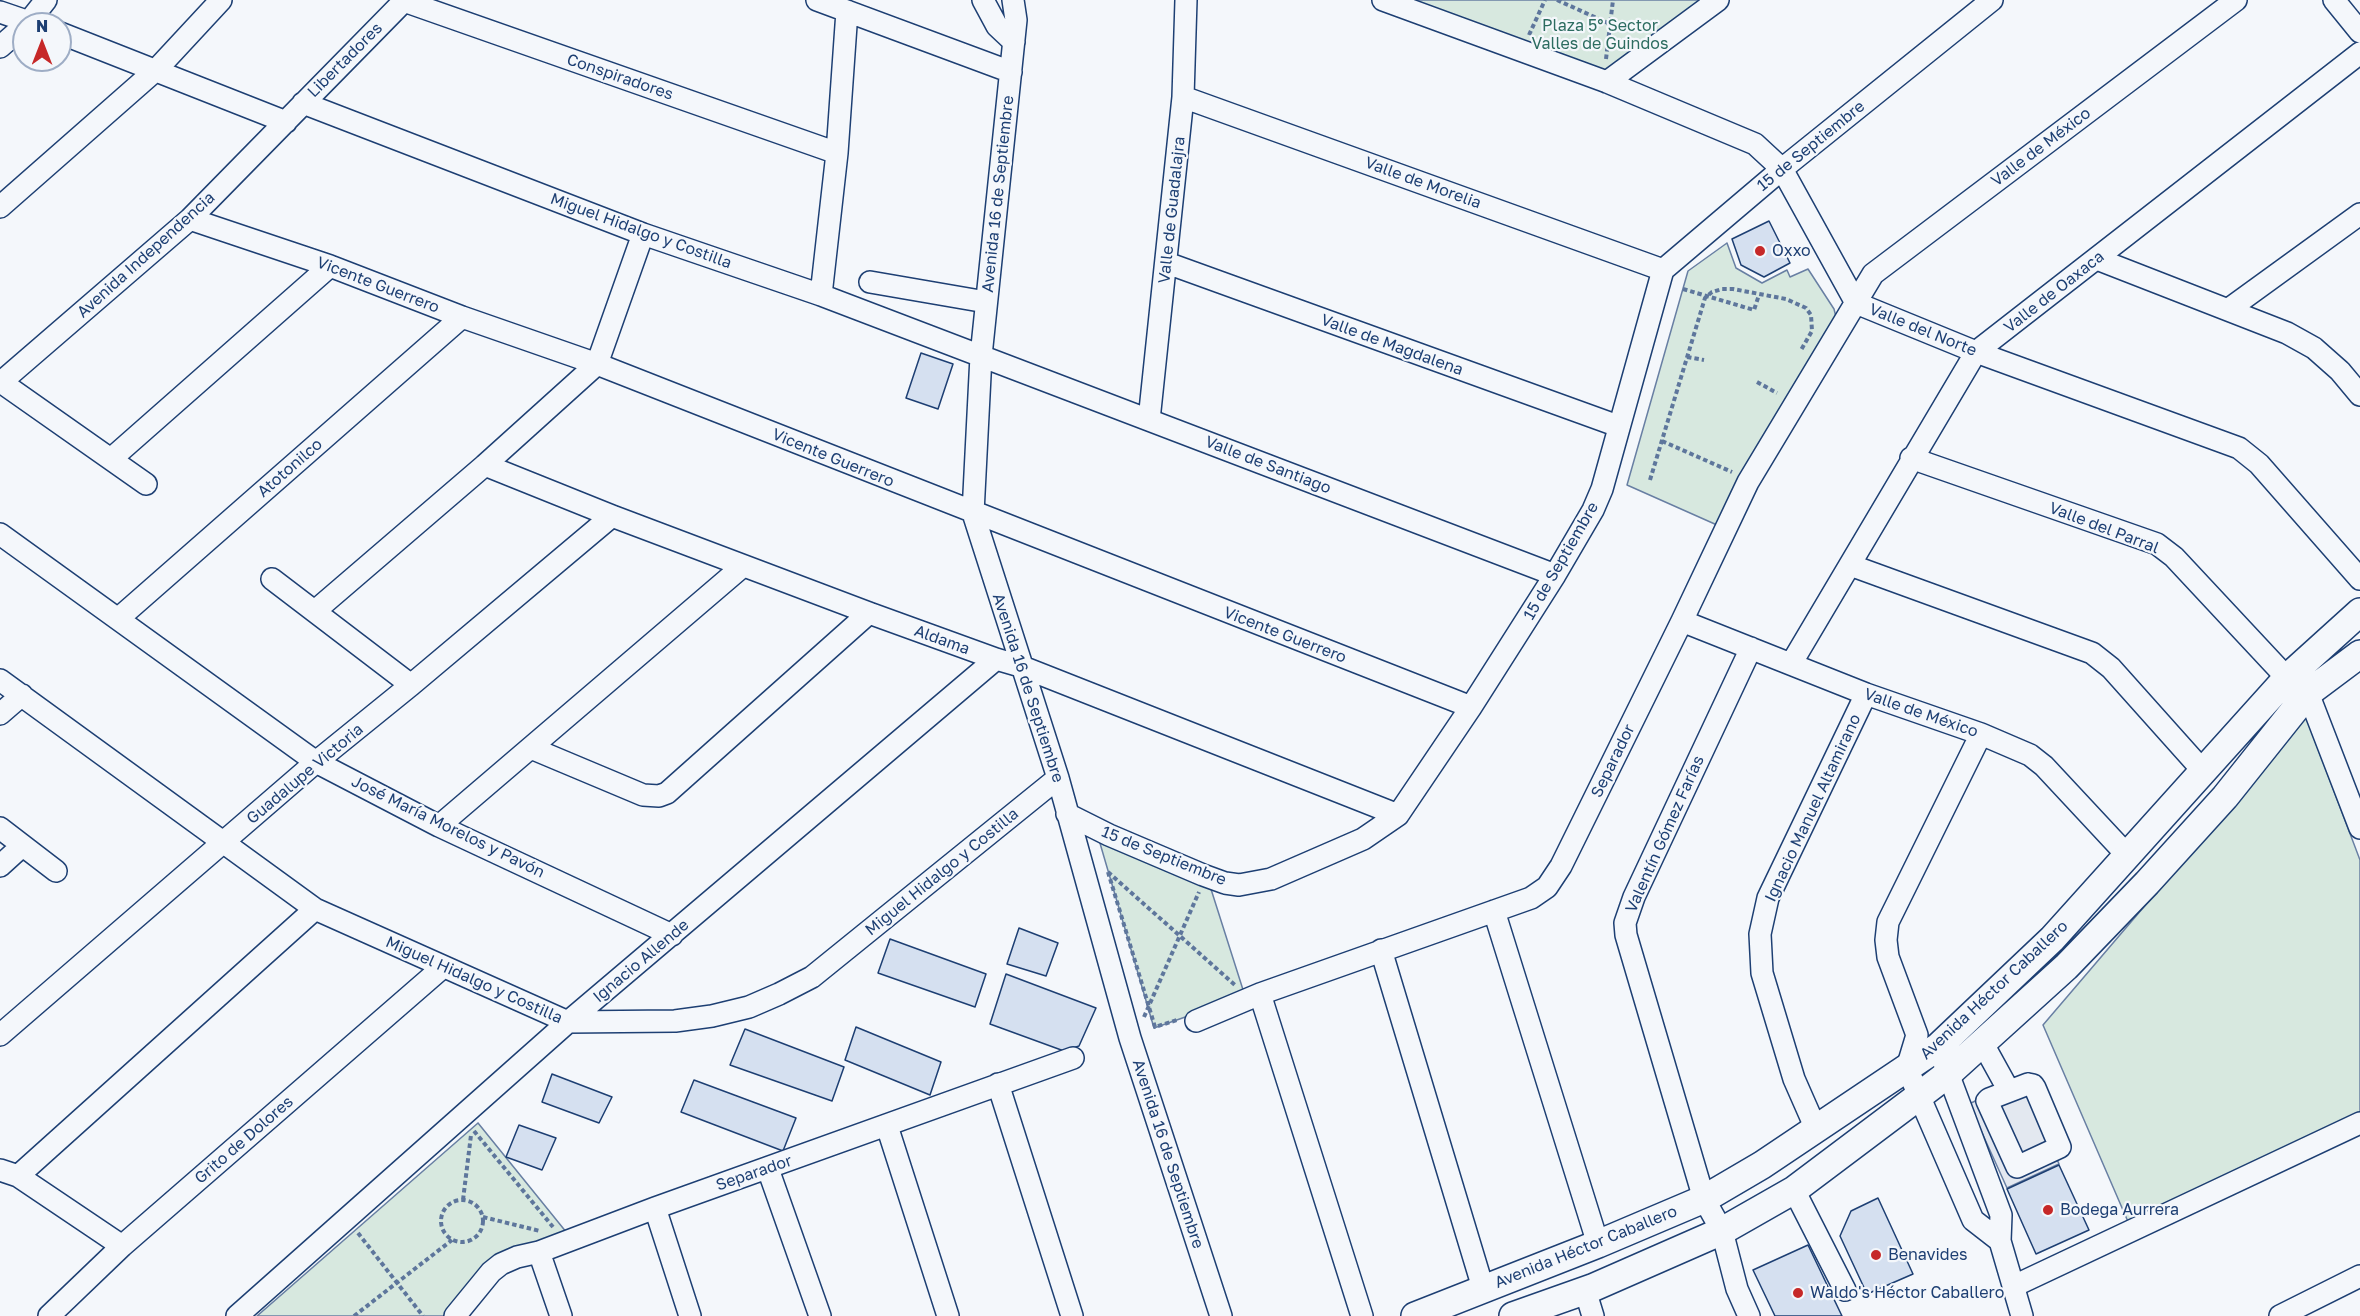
<!DOCTYPE html>
<meta charset="utf-8">
<style>
body{margin:0}
#map{position:relative;width:2360px;height:1316px;overflow:hidden;background:#f4f7fb;font-family:"Golos Text",sans-serif}
canvas{display:block}
.north{position:absolute;left:12px;top:12px;width:60px;height:60px;box-sizing:border-box;background:#f4f7fb;border:2px solid #9eadc5;border-radius:50%;rotate:0deg;font-size:16px;font-weight:700;line-height:24px;text-align:center;color:#1d3f73}
.north::after{content:'';display:block;margin:auto;width:21px;height:27px;background:#c62828;clip-path:polygon(50% 0,100% 100%,50% 72%,0 100%)}
</style>
<div id="map">
<canvas width="2360" height="1316"></canvas>
<div class="north">N</div>
</div>
<script>
const context = document.querySelector('canvas').getContext('2d');
context.lineJoin = 'round';
function fill(path, color) {
  context.fillStyle = color;
  context.fill(path, 'evenodd');
}
function shape(rows) {
  const path = new Path2D();
  for (const r of rows) {
    if (r.length === 3) {
      path.moveTo(r[0] + r[2], r[1]);
      path.arc(r[0], r[1], r[2], 0, 2 * Math.PI);
      continue;
    }
    path.moveTo(r[0], r[1]);
    for (let i = 2; i < r.length; i += 2) path.lineTo(r[i], r[i + 1]);
  }
  return path;
}
function strokePath(path, color, width, dash) {
  context.strokeStyle = color;
  context.lineWidth = width;
  context.lineCap = dash ? 'butt' : 'round';
  context.setLineDash(dash || []);
  context.stroke(path);
}
function write(font, color, halo, rows, align = 'center') {
  context.font = font + ' "Golos Text",sans-serif';
  context.lineWidth = 4.5;
  context.setLineDash([]);
  context.textBaseline = 'middle';
  context.strokeStyle = halo;
  context.fillStyle = color;
  for (const [text, x, y, turn = 0] of rows) {
    context.save();
    context.translate(x, y);
    context.rotate((+turn || 0) * Math.PI / 180);
    context.textAlign = isNaN(turn) ? turn : align;
    if (halo) context.strokeText(text, 0, 0);
    context.fillText(text, 0, 0);
    context.restore();
  }
}
const green = shape([
 [1411,0,1702,0,1604,75,1411,0],
 [1727,243,1736,268,1762,283,1787,270,1790,277,1808,269,1834,309,1836,317,1717,525,1627,485,1688,271,1727,243],
 [2306,717,2360,860,2360,1114,2129,1224,2043,1025,2306,717],
 [1097,833,1210,886,1245,996,1154,1028,1097,833],
 [478,1123,567,1233,498,1257,451,1316,257,1316,478,1123]
]);
const parking = shape([
 [2023,1078,2059,1164,2007,1188,1969,1104,2023,1078]
]);
const building = shape([
 [1769,221,1790,263,1764,277,1741,265,1732,239,1769,221],
 [921,353,953,364,938,409,906,398,921,353],
 [1019,928,1058,943,1046,976,1007,964,1019,928],
 [890,939,986,974,975,1007,878,973,890,939],
 [1006,974,1096,1008,1079,1046,1064,1051,990,1024,1006,974],
 [856,1027,941,1062,930,1095,845,1060,856,1027],
 [745,1029,844,1067,832,1101,730,1065,745,1029],
 [552,1074,612,1097,599,1123,542,1102,552,1074],
 [694,1080,796,1118,783,1151,681,1112,694,1080],
 [519,1125,556,1138,542,1170,506,1157,519,1125],
 [2059,1165,2089,1230,2036,1254,2007,1189,2059,1165],
 [1878,1198,1913,1274,1867,1294,1840,1236,1851,1211,1878,1198],
 [1808,1245,1842,1316,1775,1316,1753,1270,1808,1245]
]);
const path = shape([
 [1557,0,1610,24],
 [1529,35,1545,0],
 [1606,59,1613,0],
 [1683,289,1754,310,1759,295],
 [1687,357,1704,360],
 [1757,382,1777,393],
 [1662,441,1732,472],
 [1650,480,1705,298,1712,292,1722,289,1733,289,1786,299,1806,308,1811,315,1812,331,1801,350],
 [1108,872,1155,1027,1177,1020],
 [1108,872,1235,985],
 [1144,1017,1199,892],
 [474,1131,553,1227],
 [462,1221,21],
 [463,1200,471,1135],
 [483,1217,540,1231],
 [358,1233,423,1316],
 [354,1316,452,1240]
]);
const minor = shape([
 [817,0,1011,72],
 [983,0,997,26,1014,42],
 [1013,0,1016,20,981,356,973,513,1058,778,1130,1038,1221,1316],
 [1383,0,1607,82,1755,144,1782,169,1856,303,1976,352,2239,448,2259,464,2360,579],
 [2334,0,2360,32],
 [404,1,837,153],
 [0,12,35,24],
 [27,24,46,0],
 [60,33,286,122],
 [0,47,24,26],
 [1607,82,1718,0],
 [1183,97,1663,270],
 [303,103,643,234,821,295,1555,575],
 [0,207,157,69,221,0],
 [190,219,330,266,462,317,597,364,1471,707],
 [2097,259,2287,333,2314,348,2340,371,2360,395],
 [1167,263,1618,426],
 [870,282,986,302],
 [821,295,837,153,847,11],
 [2229,309,2360,214],
 [1,382,146,484],
 [0,383,190,219,405,0],
 [1149,420,1183,97,1186,0],
 [1911,458,2157,544,2174,557,2287,678],
 [111,459,330,266],
 [485,465,612,516,869,613,996,659,1020,666,1398,815],
 [0,534,316,762,439,826,672,935],
 [1850,565,2092,653,2111,668,2204,772],
 [272,579,411,685],
 [315,611,485,465,597,364,643,234],
 [119,618,462,317],
 [1682,621,1866,694,1981,734,2030,755,2044,766,2127,855],
 [1791,664,1976,352,2360,53],
 [0,680,315,909,568,1022,675,1021,712,1016,749,1007,779,994,812,977,1058,778],
 [2308,693,2360,828],
 [0,714,22,695],
 [1981,734,1888,922,1886,940,1888,957,1917,1035,1907,1068,1973,1220,2000,1241],
 [531,748,643,795,659,796,667,793,869,613],
 [1067,814,1109,835,1203,875,1225,883,1239,885,1271,879,1363,839,1398,815,1471,707,1555,575,1593,510,1602,489,1663,270,1782,169,1992,0],
 [439,826,743,566],
 [0,828,56,871],
 [0,866,22,846],
 [1494,911,1598,1244],
 [1381,950,1483,1288],
 [1260,994,1362,1316],
 [1196,1021,1260,994,1531,898,1547,887,1561,866,1682,621,1748,482,1873,274,2236,0],
 [0,1035,316,762,411,685,612,516],
 [1982,1042,2009,1091],
 [1943,1060,2001,1215,2000,1241,2022,1316],
 [998,1084,1072,1316],
 [2028,1084,2033,1085,2035,1088,2060,1147,2017,1167,1987,1101,1989,1099,2028,1084],
 [887,1126,948,1316],
 [1816,1129,1794,1079,1762,973,1760,934,1768,898,1866,694],
 [768,1169,820,1316],
 [0,1170,18,1176,122,1246],
 [18,1176,315,909],
 [1794,1190,1845,1290],
 [655,1208,690,1316],
 [539,1252,561,1316],
 [2014,1286,2360,1123],
 [1585,1290,1593,1316],
 [49,1316,122,1246,443,967],
 [237,1316,568,1022,996,659],
 [455,1316,491,1272,501,1264,517,1257,539,1252,655,1208,1073,1058],
 [1749,1316,1737,1289,1722,1231,1704,1199,1626,935,1625,923,1634,897,1751,648],
 [2280,1316,2360,1276]
]);
const major = shape([
 [1415,1316,1598,1244,1704,1199,1762,1165,1938,1047,2052,939,2287,678,2360,612],
 [1513,1316,1592,1288,1722,1231,1794,1190,1919,1096,1949,1073,2066,967,2147,883,2225,797,2308,693,2360,654]
]);
const markers = [
 [1760,251,6,"#c62828"],
 [2048,1210,6,"#c62828"],
 [1876,1255,6,"#c62828"],
 [1798,1293,6,"#c62828"]
];
const parkNames = [
 ["Plaza 5° Sector",1600,26],
 ["Valles de Guindos",1600,44]
];
const streetNames = [
 ["Libertadores",345,60,-45],
 ["Conspiradores",620,77,19],
 ["15 de Septiembre",1811,146,-39],
 ["Valle de México",2041,147,-37],
 ["Valle de Morelia",1423,183,20],
 ["Avenida 16 de Septiembre",998,194,-84],
 ["Valle de Guadalajra",1172,210,-84],
 ["Miguel Hidalgo y Costilla",641,231,20],
 ["Avenida Independencia",146,255,-42],
 ["Vicente Guerrero",378,285,21],
 ["Valle de Oaxaca",2054,292,-38],
 ["Valle del Norte",1923,330,22],
 ["Valle de Magdalena",1392,345,20],
 ["Vicente Guerrero",833,458,22],
 ["Valle de Santiago",1268,465,21],
 ["Atotonilco",290,468,-41],
 ["Valle del Parral",2104,528,21],
 ["15 de Septiembre",1561,561,-60],
 ["Vicente Guerrero",1285,635,21],
 ["Aldama",942,640,20],
 ["Avenida 16 de Septiembre",1028,688,72],
 ["Valle de México",1921,713,19],
 ["Separador",1613,761,-64],
 ["Guadalupe Victoria",305,774,-40],
 ["Ignacio Manuel Altamirano",1813,808,-65],
 ["José María Morelos y Pavón",448,827,26],
 ["Valentín Gómez Farías",1665,834,-66],
 ["15 de Septiembre",1164,856,22],
 ["Miguel Hidalgo y Costilla",942,872,-39],
 ["Ignacio Allende",641,961,-40],
 ["Miguel Hidalgo y Costilla",474,980,24],
 ["Avenida Héctor Caballero",1994,990,-43],
 ["Grito de Dolores",244,1140,-41],
 ["Avenida 16 de Septiembre",1168,1154,72],
 ["Separador",754,1173,-19],
 ["Avenida Héctor Caballero",1586,1247,-22]
];
const poiNames = [
 ["Oxxo",1772,251],
 ["Bodega Aurrera",2060,1210],
 ["Benavides",1888,1255],
 ["Waldo's Héctor Caballero",1810,1293]
];
fill(green, '#d7e8df');
strokePath(green, '#687fa3', 1.5);
fill(parking, '#e3e8f0');
strokePath(parking, '#687fa3', 1.5);
fill(building, '#d5e0f0');
strokePath(building, '#1d3f73', 1.5);
strokePath(minor, '#1d3f73', 24);
strokePath(major, '#1d3f73', 30);
strokePath(path, '#5e769c', 4, [4.5, 3]);
strokePath(minor, '#f4f7fb', 21);
strokePath(major, '#f4f7fb', 27);
for (const [x, y, r, color] of markers) {
  const dot = new Path2D();
  dot.arc(x, y, r, 0, 2 * Math.PI);
  context.fillStyle = color;
  context.fill(dot);
  strokePath(dot, '#f4f7fb', 2);
}
write('16px', '#2c6c60', '#f4f7fb', parkNames);
write('16px', '#1d3f73', '#f4f7fb', streetNames);
write('16px', '#1d3f73', '#f4f7fb', poiNames, 'left');
</script>
